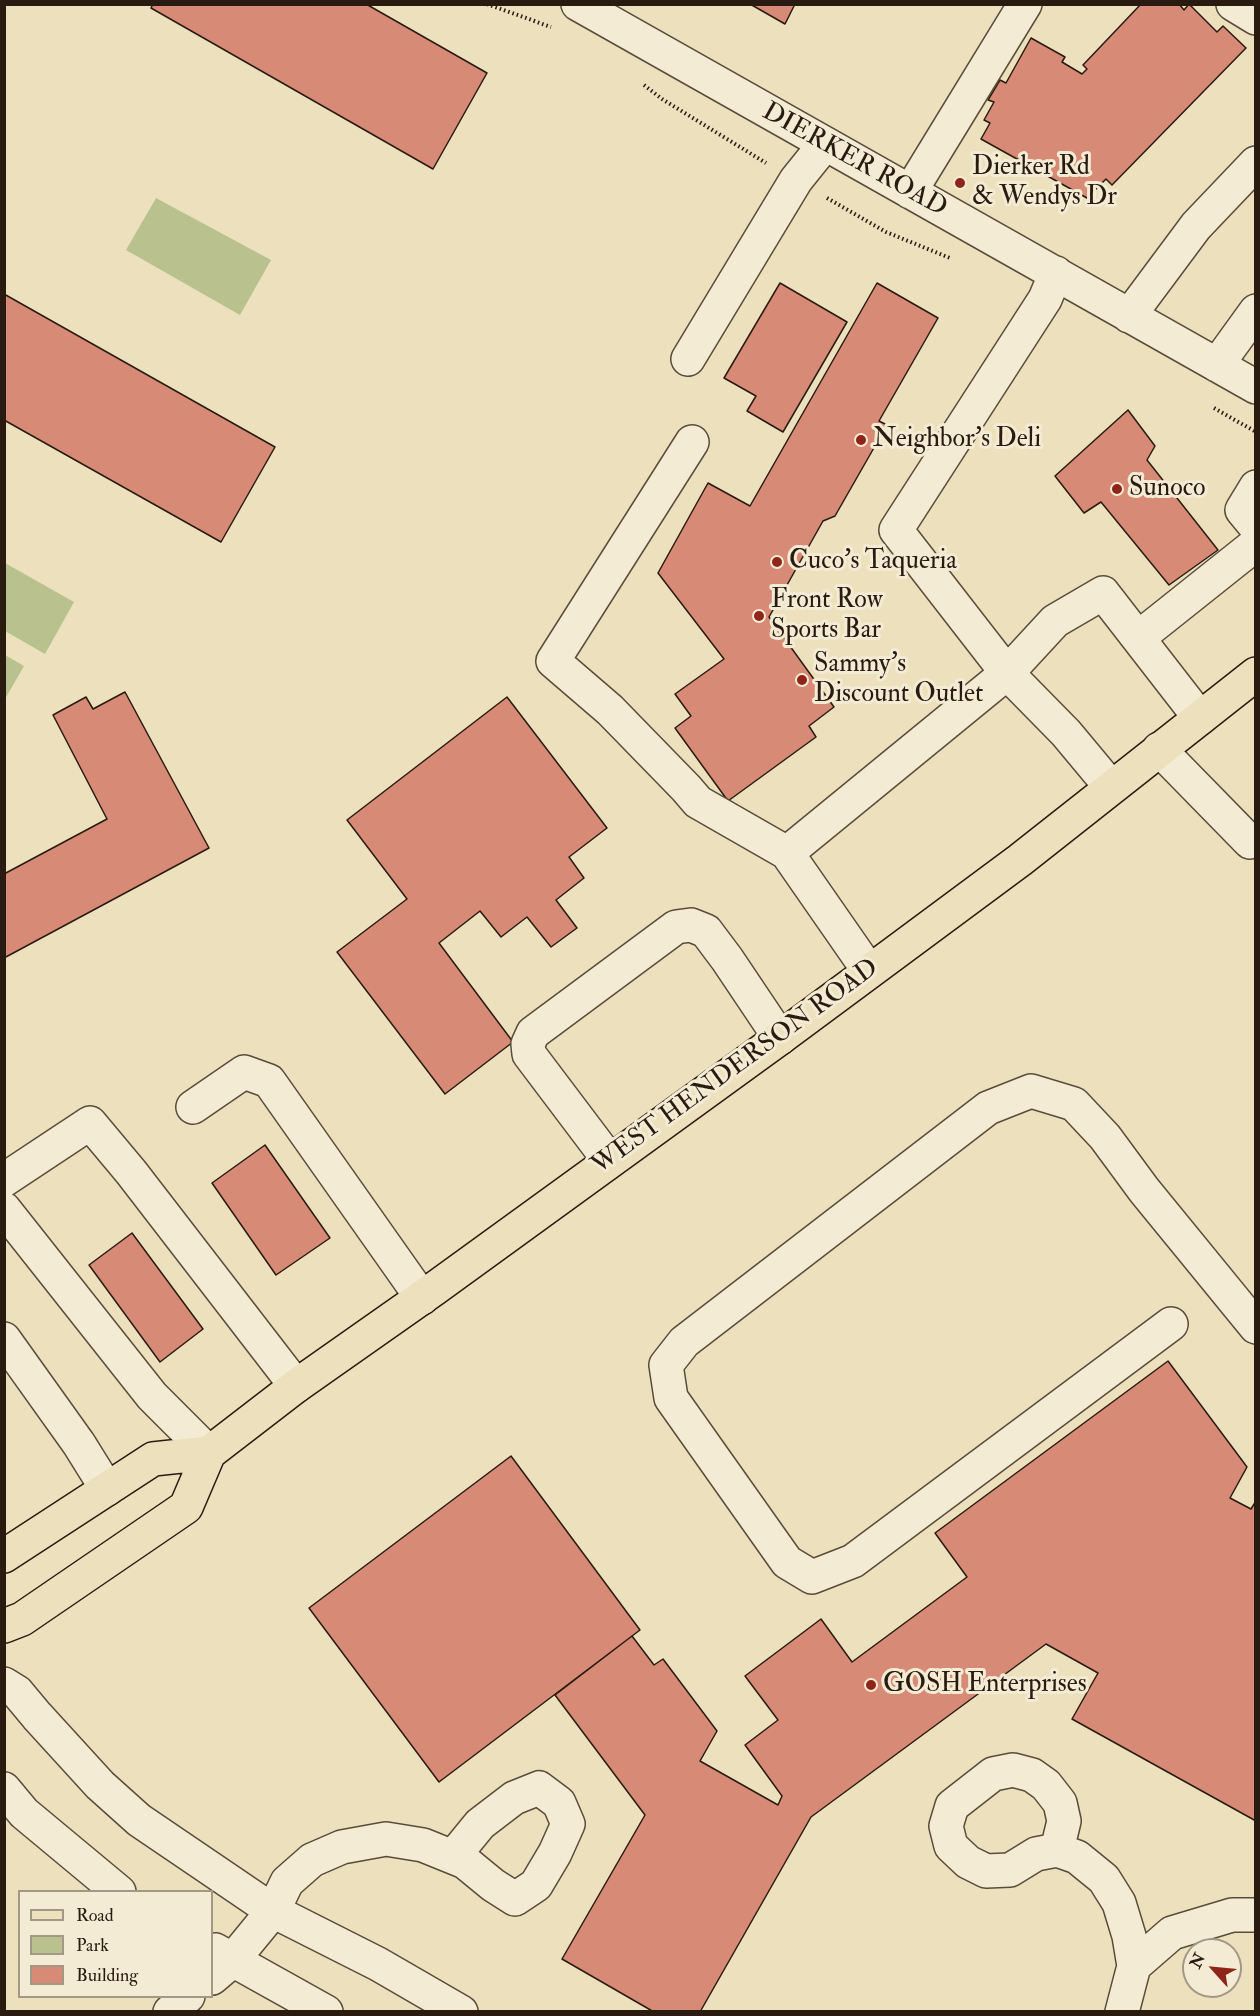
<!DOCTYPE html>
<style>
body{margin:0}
#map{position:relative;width:1260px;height:2016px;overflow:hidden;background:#ece0bd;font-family:"IM FELL Double Pica",serif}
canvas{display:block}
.frame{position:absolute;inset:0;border:6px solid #2a1b10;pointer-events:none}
.legend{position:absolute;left:18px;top:1890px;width:195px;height:108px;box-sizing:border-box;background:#f3ebd4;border:2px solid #a39886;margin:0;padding:8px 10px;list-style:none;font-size:18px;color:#2a1b10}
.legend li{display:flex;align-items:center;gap:12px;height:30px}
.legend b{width:30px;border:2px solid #a39886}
.north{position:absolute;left:1182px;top:1938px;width:60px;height:60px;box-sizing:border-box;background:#f3ebd4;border:2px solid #a39886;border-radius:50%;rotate:297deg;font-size:16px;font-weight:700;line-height:24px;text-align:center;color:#2a1b10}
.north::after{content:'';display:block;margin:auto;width:21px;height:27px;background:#8f2418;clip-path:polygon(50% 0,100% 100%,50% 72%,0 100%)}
</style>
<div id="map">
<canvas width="1260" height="2016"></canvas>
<div class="frame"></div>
<ul class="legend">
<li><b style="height:8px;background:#ece0bd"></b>Road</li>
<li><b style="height:16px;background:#b9c28f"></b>Park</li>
<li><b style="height:16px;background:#d78a76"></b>Building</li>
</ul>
<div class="north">N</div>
</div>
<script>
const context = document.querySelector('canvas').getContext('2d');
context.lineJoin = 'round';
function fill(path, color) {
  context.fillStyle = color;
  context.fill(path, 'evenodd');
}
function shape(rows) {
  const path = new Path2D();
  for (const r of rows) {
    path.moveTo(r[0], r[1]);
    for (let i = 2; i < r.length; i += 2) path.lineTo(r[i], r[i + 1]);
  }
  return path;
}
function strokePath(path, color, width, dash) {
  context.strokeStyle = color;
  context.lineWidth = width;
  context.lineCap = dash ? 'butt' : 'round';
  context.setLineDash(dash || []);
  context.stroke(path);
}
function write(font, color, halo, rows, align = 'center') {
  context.font = font + ' "IM FELL Double Pica",serif';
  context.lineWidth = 6;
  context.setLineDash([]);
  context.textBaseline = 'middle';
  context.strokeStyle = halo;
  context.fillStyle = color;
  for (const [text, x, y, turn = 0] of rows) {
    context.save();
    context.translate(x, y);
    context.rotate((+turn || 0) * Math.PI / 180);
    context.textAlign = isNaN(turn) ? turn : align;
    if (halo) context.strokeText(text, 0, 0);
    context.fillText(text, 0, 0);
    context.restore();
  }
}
const green = shape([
 [156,198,271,260,240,315,126,250],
 [5,563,74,602,45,654,5,631],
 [5,655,24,666,5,699]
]);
const building = shape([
 [153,4,366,4,487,73,433,169,151,8,153,4],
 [750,4,795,4,785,24,750,4],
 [1141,4,1179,4,1184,10,1189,4,1217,32,1223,26,1246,48,1112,185,1106,179,1087,198,981,139,990,123,984,120,994,102,988,100,1000,80,1006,83,1031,38,1065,57,1062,62,1082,74,1087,69,1083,65,1141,4],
 [780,283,847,322,783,432,747,411,756,396,724,378,780,283],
 [877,283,938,318,879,421,887,425,835,516,823,521,769,617,834,707,809,726,816,737,728,801,675,728,691,716,675,694,724,659,658,573,708,483,750,506,877,283],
 [4,294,275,447,221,542,4,420,4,294],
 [1128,410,1155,446,1147,460,1218,550,1169,585,1101,502,1084,513,1055,476,1128,410],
 [125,692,209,848,4,958,4,874,107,819,53,715,86,697,93,709,125,692],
 [507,697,607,828,569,857,584,878,556,900,577,928,551,947,527,917,501,937,480,911,439,943,513,1042,445,1094,337,952,407,899,347,820,507,697],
 [265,1145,330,1238,276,1275,212,1183,265,1145],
 [132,1233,203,1329,160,1362,89,1265,132,1233],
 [1168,1361,1247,1467,1230,1498,1251,1509,1256,1501,1256,1821,1072,1719,1098,1673,1046,1644,811,1817,700,2012,654,2012,562,1959,645,1815,555,1695,632,1636,654,1665,663,1659,717,1731,700,1761,778,1805,782,1796,745,1745,778,1720,745,1676,821,1619,852,1662,967,1577,935,1533,1168,1361],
 [511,1456,640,1630,439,1782,309,1608,511,1456]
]);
const path = shape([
 [487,4,551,27],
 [644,85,662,99,766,163],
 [827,198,886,232,950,258],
 [1214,408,1256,432]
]);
const minor = shape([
 [578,4,1256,387],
 [1233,4,1256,18],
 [910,192,1025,4],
 [1056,273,1045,299,896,530,1007,673,1066,733,1111,787],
 [1129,316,1196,226,1256,163],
 [688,359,796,180,825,144],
 [1217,365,1256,311],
 [692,442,553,661,610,710,686,788,698,802,787,853,869,971],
 [1256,487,1242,510,1256,527],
 [1138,638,1256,544],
 [1159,749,1250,842,1256,839],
 [787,853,1007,673,1055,621,1103,593,1200,718],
 [193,1107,244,1072,269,1081,422,1298],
 [609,1160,529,1054,528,1044,533,1033,676,927,691,925,706,931,727,959,780,1038],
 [4,1180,90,1123,131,1172,296,1386],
 [4,1209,152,1396,209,1453],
 [1171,1324,853,1561,812,1577,787,1562,671,1398,666,1365,684,1342,988,1108,1031,1091,1074,1104,1105,1137,1144,1190,1256,1327],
 [4,1339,79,1444,107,1489],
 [4,1684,17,1692,37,1716,100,1785,139,1820,273,1911,378,1964,461,2012],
 [4,1789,24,1813,119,1892],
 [1057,1850,1064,1821,1060,1803,1046,1785,1032,1775,1013,1770,993,1774,952,1806,946,1826,951,1846,968,1862,986,1871,1010,1870,1036,1854,1057,1850,1077,1857,1104,1879,1119,1903,1129,1936,1134,1966,1122,2012],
 [215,1950,326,2012],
 [1134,1966,1172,1933,1232,1915,1256,1915],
 [212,1978,232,1961,273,1911,287,1882,312,1860,342,1847,386,1839,423,1845,465,1862,493,1885,515,1899,536,1885,555,1853,568,1824,559,1803,539,1788,514,1798,480,1824,453,1857],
 [170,2012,188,1996]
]);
const major = shape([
 [4,1556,153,1459,209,1453],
 [4,1626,22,1619,186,1507,209,1453,296,1386,434,1289,780,1038,1020,860,1256,674]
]);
const markers = [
 [960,183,6,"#8f2418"],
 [861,440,6,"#8f2418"],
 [1117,489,6,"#8f2418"],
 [777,562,6,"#8f2418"],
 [759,616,6,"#8f2418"],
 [802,680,6,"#8f2418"],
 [871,1685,6,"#8f2418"]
];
const streetNames = [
 ["DIERKER ROAD",854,161,29],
 ["WEST HENDERSON ROAD",736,1068,-36]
];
const poiNames = [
 ["Dierker Rd",972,168],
 ["& Wendys Dr",972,198],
 ["Neighbor's Deli",873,440],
 ["Sunoco",1129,489],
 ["Cuco's Taqueria",789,562],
 ["Front Row",771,601],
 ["Sports Bar",771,631],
 ["Sammy's",814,665],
 ["Discount Outlet",814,695],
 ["GOSH Enterprises",883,1685]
];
fill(green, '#b9c28f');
fill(building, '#d78a76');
strokePath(building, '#2a1b10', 1.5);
strokePath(minor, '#5a4c3b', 36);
strokePath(major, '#2a1b10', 36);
strokePath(path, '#2a1b10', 4, [1.5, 3]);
strokePath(minor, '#f3ebd4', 33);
strokePath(major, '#ece0bd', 33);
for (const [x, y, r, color] of markers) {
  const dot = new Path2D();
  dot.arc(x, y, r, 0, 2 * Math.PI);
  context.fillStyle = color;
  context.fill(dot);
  strokePath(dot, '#f3ebd4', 2);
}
write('26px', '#2a1b10', '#f3ebd4', streetNames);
write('26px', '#2a1b10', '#f3ebd4', poiNames, 'left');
</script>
